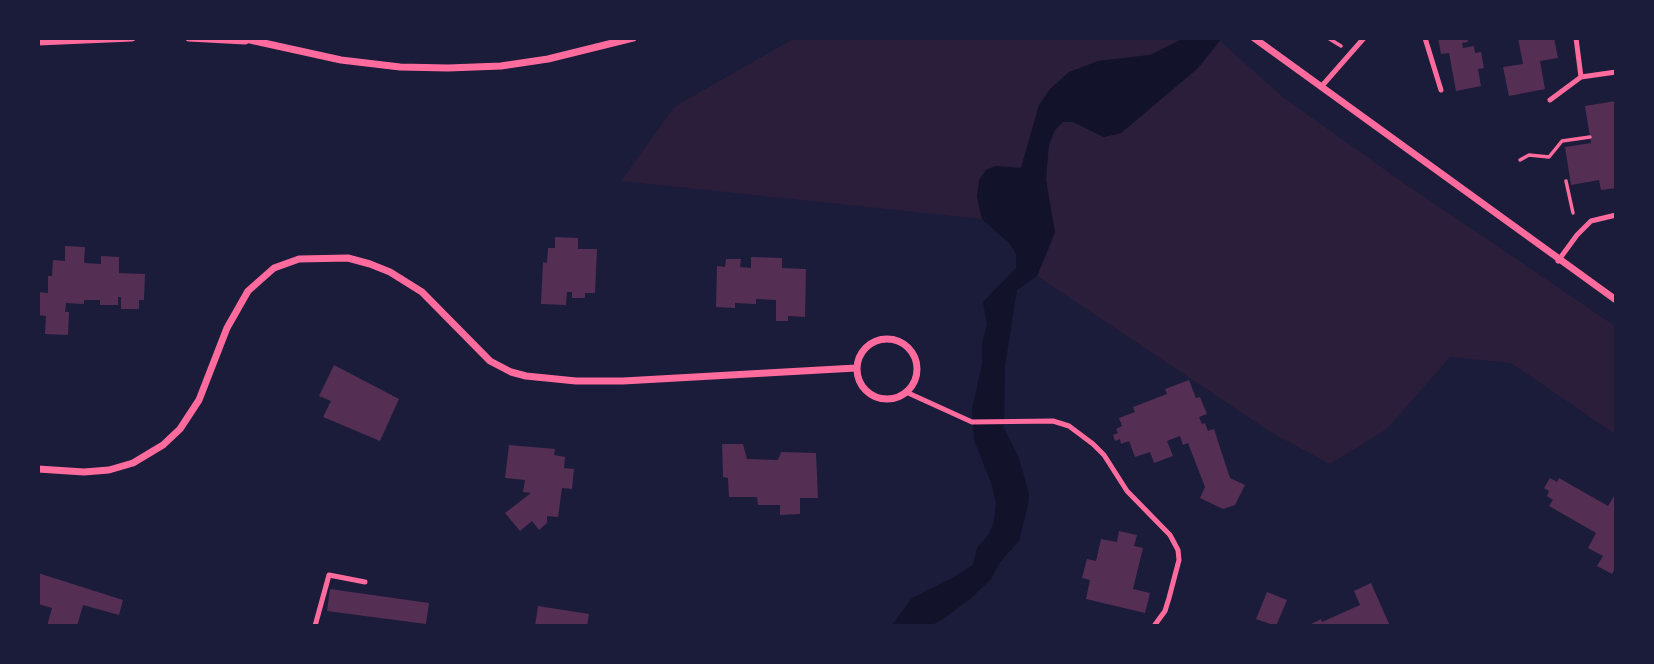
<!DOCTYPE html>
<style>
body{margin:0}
#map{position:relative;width:1654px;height:664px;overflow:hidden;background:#1b1b3a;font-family:"Asap Condensed",sans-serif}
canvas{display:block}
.frame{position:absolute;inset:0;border:40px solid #1b1b3a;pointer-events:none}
</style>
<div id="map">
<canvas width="1654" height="664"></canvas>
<div class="frame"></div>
</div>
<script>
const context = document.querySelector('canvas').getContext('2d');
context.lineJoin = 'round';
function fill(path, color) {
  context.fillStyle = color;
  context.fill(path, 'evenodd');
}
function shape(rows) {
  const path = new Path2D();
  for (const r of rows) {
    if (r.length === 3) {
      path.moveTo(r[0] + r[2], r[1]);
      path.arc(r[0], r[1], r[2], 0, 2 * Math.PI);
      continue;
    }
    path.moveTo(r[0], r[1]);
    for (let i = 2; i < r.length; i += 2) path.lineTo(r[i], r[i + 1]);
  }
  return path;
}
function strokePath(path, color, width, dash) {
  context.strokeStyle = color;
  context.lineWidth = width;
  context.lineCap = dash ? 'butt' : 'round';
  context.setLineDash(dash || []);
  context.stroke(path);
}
const green = shape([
 [793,39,1182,39,1150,55,1098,61,1039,106,1021,168,995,166,977,197,982,219,621,181,674,107],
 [1220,41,1284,98,1395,177,1615,326,1615,434,1511,363,1450,357,1387,429,1330,464,1272,433,1037,276,1052,241,1045,170,1048,150,1055,129,1064,121,1073,122,1104,137,1121,133,1198,68]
]);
const water = shape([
 [1182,39,1221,39,1198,68,1121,133,1104,137,1073,122,1063,122,1055,130,1049,143,1046,180,1055,232,1037,276,1017,290,1005,366,1004,428,1019,458,1029,494,1028,505,1019,541,1000,562,991,579,970,599,943,619,932,625,891,626,912,598,952,578,973,565,977,548,989,534,994,521,996,504,992,485,974,440,972,409,982,364,982,343,987,325,983,302,1016,268,1016,254,1010,244,982,219,977,197,979,180,986,170,995,166,1021,168,1039,105,1050,89,1069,72,1098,61,1150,55]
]);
const building = shape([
 [1438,38,1467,38,1468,42,1462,43,1463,48,1474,46,1475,53,1481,52,1484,68,1478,69,1481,86,1456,91,1449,53,1441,54],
 [1518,38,1554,38,1558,58,1540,61,1545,89,1509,96,1503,67,1523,64],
 [1616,101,1616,188,1601,190,1599,180,1571,185,1565,147,1591,143,1585,106],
 [555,237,578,238,578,249,597,249,595,293,585,293,585,298,572,298,572,292,567,292,566,305,541,304,543,262,547,263,548,248,555,248],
 [65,246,85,247,84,263,101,264,101,256,119,257,119,273,145,274,144,300,139,300,139,309,121,309,121,297,118,297,118,305,100,305,100,300,84,300,84,304,66,303,65,312,69,312,68,335,45,334,46,316,38,315,38,292,48,293,48,276,52,276,53,260,65,261],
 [751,257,782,258,782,268,806,269,805,317,788,316,788,321,776,321,776,300,756,299,756,304,735,303,735,308,716,307,717,266,725,267,726,259,741,259,740,267,751,268],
 [334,365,399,399,380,441,323,417,331,401,319,396],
 [1189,380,1196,398,1200,397,1207,414,1199,417,1202,424,1205,423,1208,431,1214,429,1230,478,1245,485,1235,505,1223,509,1200,498,1205,487,1188,443,1183,445,1180,436,1167,441,1173,456,1154,463,1150,452,1135,457,1129,441,1121,444,1120,439,1115,441,1113,435,1118,433,1116,429,1122,426,1119,418,1135,412,1133,407,1167,394,1165,389],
 [722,444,743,444,747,459,778,460,781,452,816,453,818,498,800,498,800,514,780,515,780,505,758,505,757,497,729,497,728,478,723,477],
 [509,445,555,449,554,455,565,457,564,468,574,469,572,489,562,488,558,517,547,516,547,523,539,530,532,521,520,531,505,513,531,493,523,492,525,480,505,478],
 [1550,478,1557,482,1559,478,1608,506,1616,493,1616,567,1612,574,1597,566,1603,556,1588,548,1596,533,1549,506,1553,500,1547,496,1549,491,1544,488],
 [1119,531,1137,535,1134,546,1143,548,1133,589,1150,593,1145,613,1086,599,1090,580,1082,578,1087,559,1096,561,1101,539,1117,542],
 [38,573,123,600,119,615,83,605,77,626,47,626,52,608,38,604],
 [1371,583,1390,626,1307,626,1321,619,1322,622,1360,605,1354,591],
 [330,589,429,603,426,624,327,611],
 [1267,592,1287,600,1276,626,1256,619],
 [538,606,589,614,587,626,535,626]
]);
const path = shape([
 [1328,38,1341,46],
 [1520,160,1529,155,1549,157,1562,141,1590,137],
 [1566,181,1573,213]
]);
const service = shape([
 [1425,38,1441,90],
 [1576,38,1581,77],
 [1321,87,1364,38],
 [1550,100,1581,77,1616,72],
 [1558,261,1577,235,1591,221,1616,215],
 [906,392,972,422,1053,421,1069,426,1093,444,1104,455,1127,491,1170,535,1178,550,1179,560,1169,598,1165,611,1154,626],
 [315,626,329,575,365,582]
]);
const minor = shape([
 [189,38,245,41],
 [241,38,341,60,400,67,448,68,501,66,548,59,633,38],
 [1254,38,1616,300],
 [38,42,132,38],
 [887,369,30],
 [38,469,84,472,109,470,133,463,163,445,180,429,199,400,227,328,248,291,274,268,299,259,348,258,370,264,390,272,422,292,490,361,511,372,526,376,576,381,623,381,856,368]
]);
fill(green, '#2a1e3b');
fill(water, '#12122b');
fill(building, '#542f53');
strokePath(path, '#ff6b9d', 3.5);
strokePath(service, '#ff6b9d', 5);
strokePath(minor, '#ff6b9d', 7);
</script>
